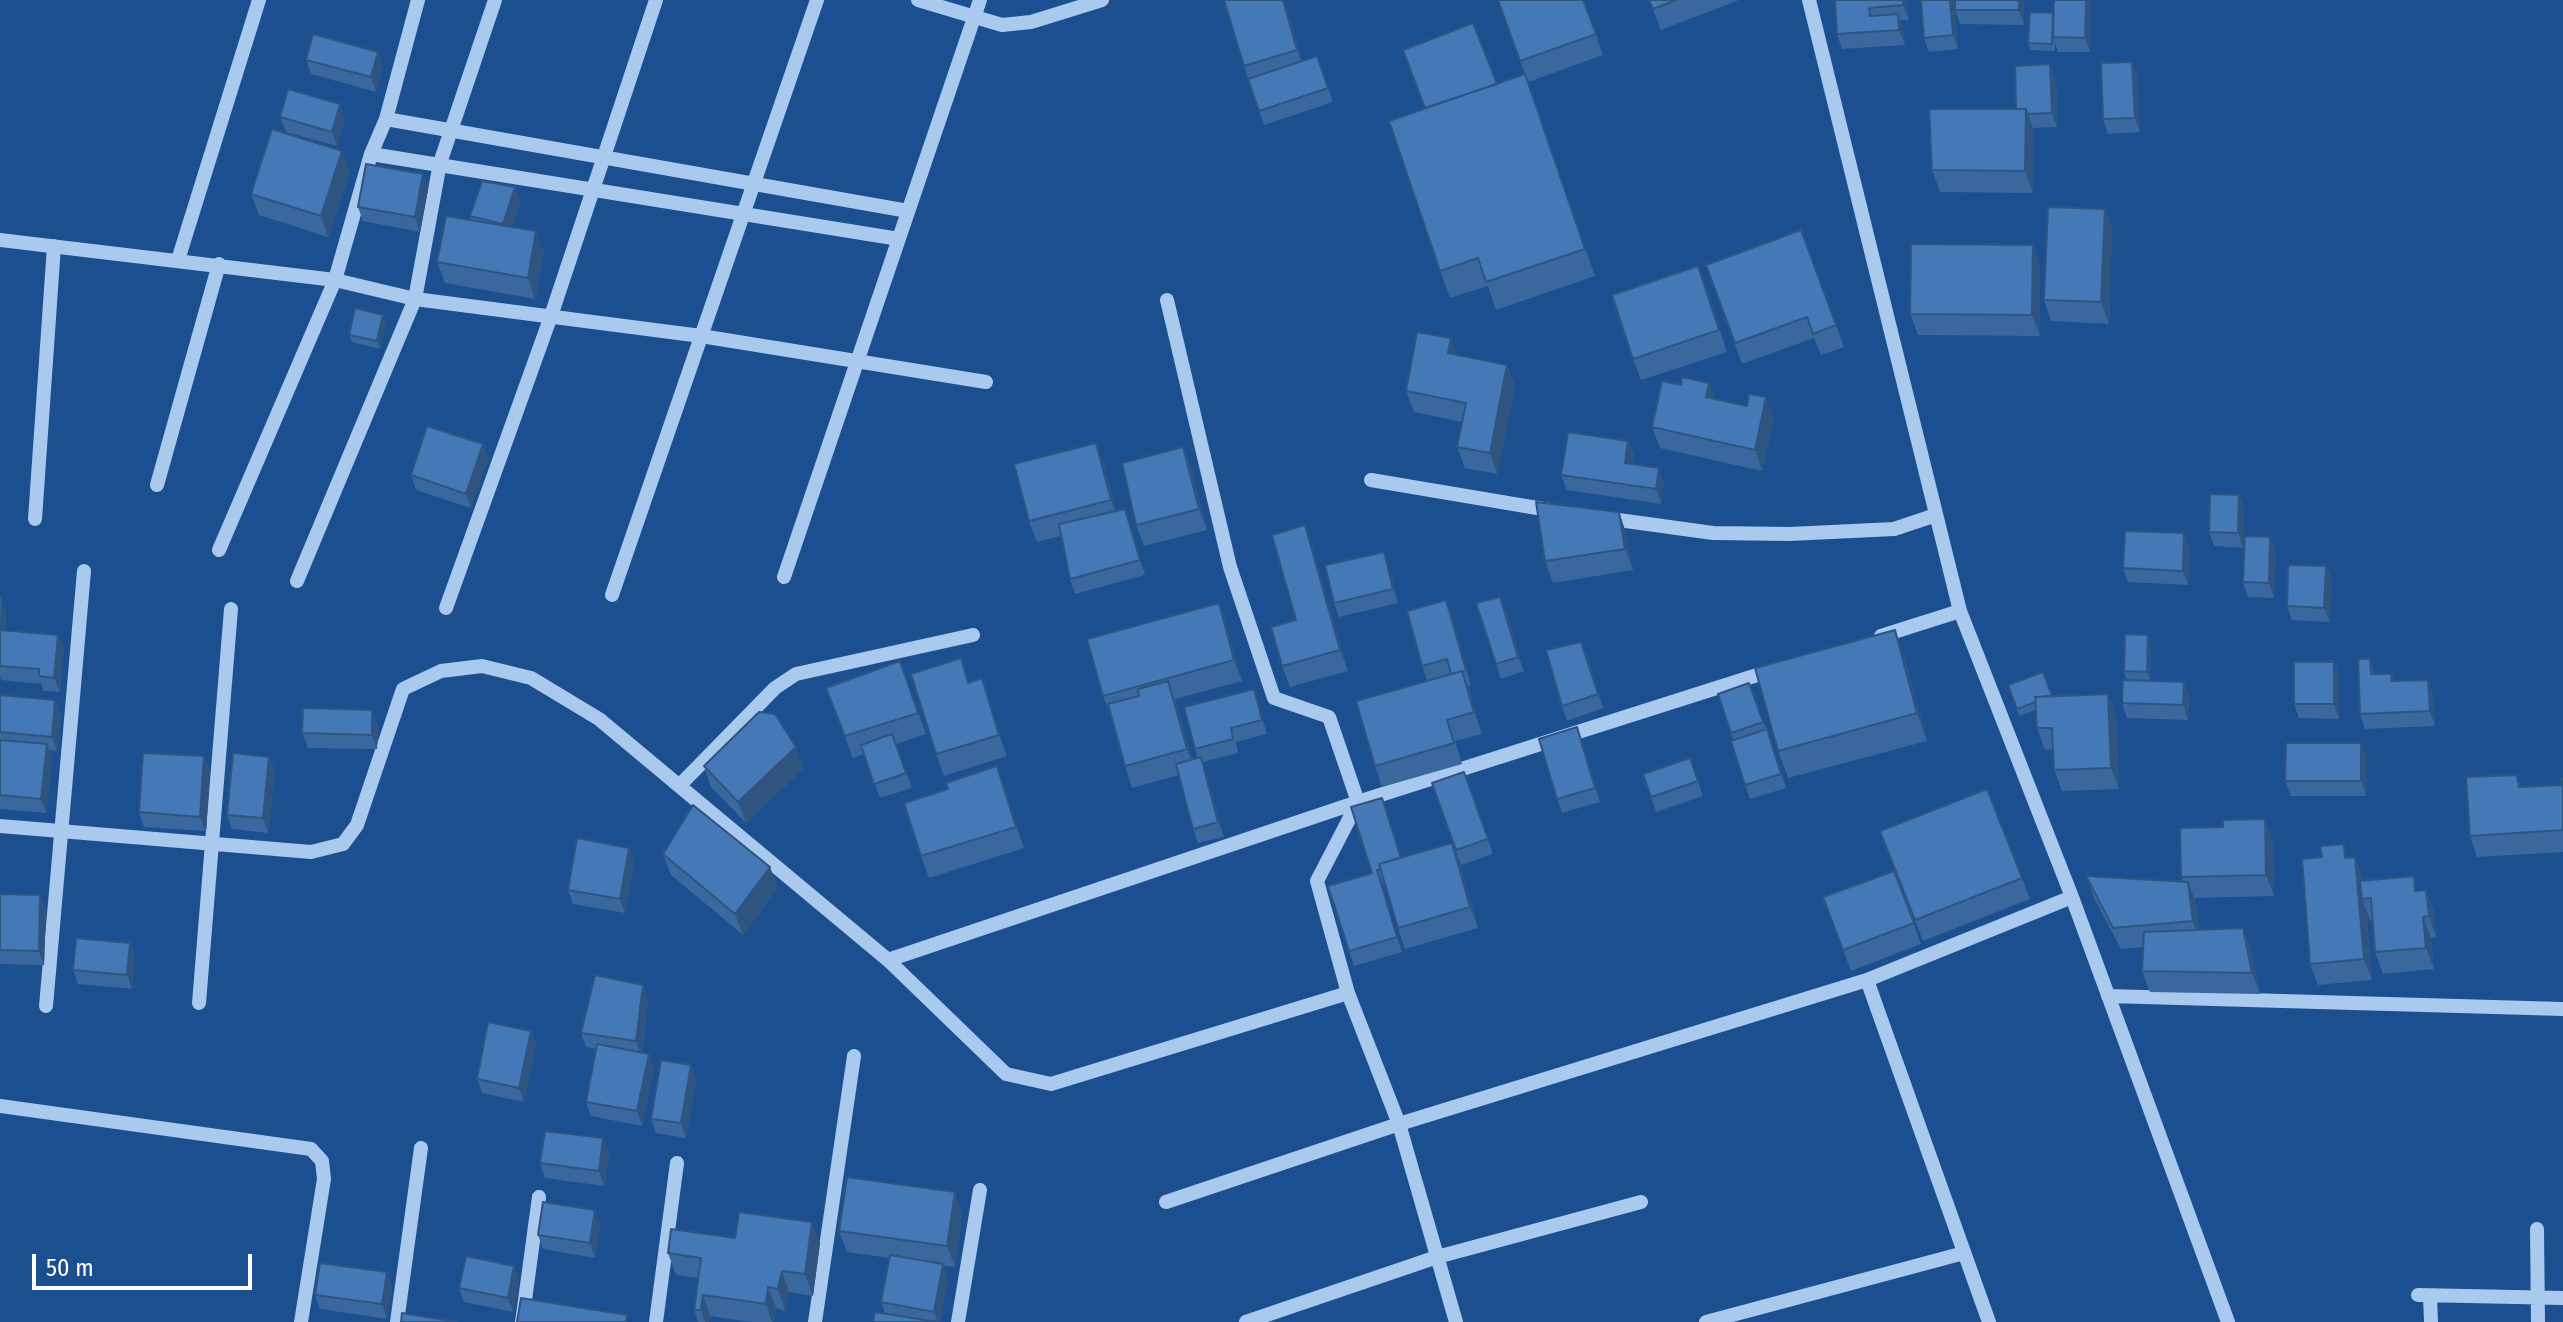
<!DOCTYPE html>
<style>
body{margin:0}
#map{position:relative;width:2563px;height:1322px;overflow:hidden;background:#1b4f8f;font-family:"Fira Sans Condensed",sans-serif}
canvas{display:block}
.scale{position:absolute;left:32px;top:1254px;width:220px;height:36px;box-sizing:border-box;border:4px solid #fff;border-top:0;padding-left:10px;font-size:24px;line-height:28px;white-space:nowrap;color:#fff;-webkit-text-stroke:6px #1b4f8f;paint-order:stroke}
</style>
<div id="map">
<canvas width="2563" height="1322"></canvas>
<div class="scale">50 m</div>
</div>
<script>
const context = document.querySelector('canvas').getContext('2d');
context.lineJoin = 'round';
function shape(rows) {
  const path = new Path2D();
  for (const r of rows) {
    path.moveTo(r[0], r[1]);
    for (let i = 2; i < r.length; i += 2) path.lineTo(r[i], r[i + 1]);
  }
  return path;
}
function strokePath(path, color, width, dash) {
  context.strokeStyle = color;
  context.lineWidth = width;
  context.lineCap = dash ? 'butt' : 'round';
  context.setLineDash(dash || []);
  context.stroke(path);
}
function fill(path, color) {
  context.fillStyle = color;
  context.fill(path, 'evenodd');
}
const minor = shape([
 [918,0,1002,25,1031,22,1102,0],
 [1809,0,1960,611,2072,897,2228,1322],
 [386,119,908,211],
 [371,154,899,239],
 [0,240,335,280,415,299,701,336,986,382],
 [178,260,259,0],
 [1167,300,1230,567,1274,698,1329,717,1358,802,1317,881,1348,993,1399,1124,1456,1322],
 [1371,480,1555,511],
 [157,485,219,264],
 [1604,518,1713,533,1790,534,1894,529,1936,515],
 [35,519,54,246],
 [219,550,335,280,371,154,386,119,418,0],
 [784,577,980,0],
 [297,581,415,299,440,163,495,0],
 [612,595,817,0],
 [446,608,551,316,656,0],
 [1881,636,1960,611],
 [679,786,775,688,796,674,973,635],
 [0,826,311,852,343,844,357,825,403,689,441,671,482,666,531,678,599,719,888,960,1006,1074,1051,1084,1348,993],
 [888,960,1358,802,1773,670],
 [1867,980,1989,1322],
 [2108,996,2563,1009],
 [199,1003,231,609],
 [46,1006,84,571],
 [0,1106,311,1149,322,1161,324,1179,301,1322],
 [1166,1202,1399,1124,1867,980,2072,897],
 [2537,1229,2538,1322],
 [2418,1295,2563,1298],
 [2430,1296,2431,1322],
 [397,1322,421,1148],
 [522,1322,539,1197],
 [656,1322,677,1163],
 [815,1322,854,1056],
 [958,1322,980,1190],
 [1246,1322,1437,1257,1641,1202],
 [1706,1322,1964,1253]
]);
const wall = shape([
 [1224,0,1284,0,1302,61,1317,56,1333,102,1264,125,1248,79],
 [1498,0,1584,0,1603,55,1528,82,1595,276,1496,310,1488,286,1450,298,1440,271,1497,84,1525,74],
 [1649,0,1739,0,1661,30],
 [1835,0,1907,0,1909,20,1900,20,1903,29,1905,45,1842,49,1837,34],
 [1921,0,1954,0,1958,49,1929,52,1924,38],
 [1955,0,2024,0,2024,25,1960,24,1955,10],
 [2053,0,2091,0,2090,52,2058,52,2055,43,2055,51,2031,50,2028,43,2053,13],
 [306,60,383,66,376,92,311,74],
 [2132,62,2137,77,2140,132,2108,134,2103,119],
 [2056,79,2057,127,2033,128,2033,193,1940,192,1932,170,2016,109],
 [280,117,345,118,337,146,286,132],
 [350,172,328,237,259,215,251,194],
 [515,187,520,202,512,227,544,253,535,299,445,283,437,262,471,220,470,216],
 [428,189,420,232,363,221,358,207],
 [2105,209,2112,230,2109,324,2051,321,2044,300],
 [1801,230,1844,347,1821,355,1814,338,1742,364,1706,265],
 [2033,245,2040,266,2040,336,1918,335,1910,314],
 [1706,288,1727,352,1641,380,1633,359],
 [386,322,380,349,352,342,349,335],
 [1457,355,1507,365,1515,386,1497,474,1465,468,1457,447,1462,422,1414,412,1406,391],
 [1709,383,1715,399,1774,419,1762,471,1660,448,1652,427,1681,385],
 [1628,441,1634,455,1632,464,1664,483,1661,504,1567,490,1561,475],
 [1183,447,1191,468,1207,530,1144,546,1136,525],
 [488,458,471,508,416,490,411,475],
 [1104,464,1116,511,1125,509,1145,575,1075,594,1070,579,1061,536,1037,542,1029,521],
 [2239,495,2244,509,2243,548,2214,546,2209,532],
 [1619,512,1626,533,1633,570,1553,583,1545,561],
 [1305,525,1312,547,1348,671,1290,687,1282,666,1296,620],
 [2184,533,2190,548,2188,585,2128,582,2123,568],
 [2270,537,2276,551,2274,598,2248,597,2243,582],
 [1389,566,1398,603,1339,617,1334,603],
 [2326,566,2332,581,2330,622,2292,620,2287,606],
 [0,597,6,612,5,630,58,635,64,649,60,692,44,691,41,684,1,680,0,676],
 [1446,600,1471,685,1468,686,1482,734,1455,741,1462,764,1382,787,1375,766,1427,680,1422,666],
 [1219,603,1226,624,1242,681,1175,699,1192,760,1198,758,1195,749,1259,704,1267,734,1236,742,1238,753,1203,762,1224,837,1198,843,1193,829,1179,775,1132,788,1125,766,1111,717,1103,696],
 [1476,603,1506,611,1524,671,1501,679],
 [2148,635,2151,643,2150,680,2126,679,2124,671],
 [1587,656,1603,708,1567,721,1562,706],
 [1905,658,1927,741,1788,778,1778,751],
 [900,661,926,734,896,744,912,788,880,798,864,754,853,758,826,688],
 [2334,662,2339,676,2339,719,2299,718,2294,704],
 [2375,674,2391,674,2394,681,2433,694,2435,726,2365,729,2360,714],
 [982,678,1007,756,944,776,936,754,969,682],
 [2184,682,2189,696,2188,720,2127,718,2122,703],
 [1749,683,1766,729,1772,743,1786,788,1750,799,1745,785,1731,733],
 [2008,685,2052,696,2108,694,2116,715,2119,789,2062,791,2054,770,2053,749,2045,750,2037,728,2036,710,2019,716],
 [0,695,55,700,61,714,57,751,49,750,52,758,46,813,0,809],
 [378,724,377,749,308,748,302,733],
 [1582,742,1600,802,1562,813,1557,799],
 [204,756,210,771,206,831,144,827,139,812],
 [269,757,275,771,268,833,232,829,227,815],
 [1690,758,1703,796,1656,812,1643,774],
 [2367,758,2366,796,2291,796,2285,781],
 [704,766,804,768,746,823,711,787],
 [1464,772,1493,854,1461,865,1432,783],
 [2517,775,2521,787,2562,785,2563,778,2563,852,2477,857,2470,836],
 [1005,788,1024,848,929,878,921,856],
 [2273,841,2274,896,2194,898,2196,903,2199,930,2251,949,2260,994,2150,992,2142,971,2143,947,2121,949,2094,898,2086,876,2183,882,2181,877],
 [1452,843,1460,864,1478,928,1405,949,1398,928,1385,884,1382,885,1402,952,1354,966,1349,951,1372,873,1402,858],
 [629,848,634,862,625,913,573,904,568,890],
 [1888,852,2022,878,2030,899,1923,941],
 [663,854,778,888,743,935,671,875],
 [2349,857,2355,857,2363,881,2419,891,2426,890,2434,911,2436,937,2431,938,2434,969,2383,974,2375,952,2373,920,2370,920,2366,910,2372,980,2318,985,2310,964],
 [1894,871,1921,944,1851,971,1823,897],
 [0,894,46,909,44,965,0,964],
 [130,943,135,957,132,989,78,984,73,970],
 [648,999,642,1052,654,1068,642,1126,591,1116,586,1102,596,1049,586,1047,581,1033],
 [531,1031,536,1045,524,1102,482,1093,477,1079],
 [696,1079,686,1138,656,1133,651,1119],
 [603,1138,609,1153,604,1186,545,1178,540,1163],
 [595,1210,600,1225,595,1258,543,1249,538,1235],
 [962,1214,955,1267,943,1266,948,1279,940,1322,873,1322,885,1313,881,1302,889,1258,847,1252,839,1231],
 [735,1238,820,1243,813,1296,789,1292,785,1311,776,1308,774,1322,751,1322,710,1316,710,1322,698,1322,694,1310,698,1278,676,1275,668,1253],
 [519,1281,513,1312,464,1302,459,1288],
 [392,1286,387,1319,320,1309,315,1295]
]);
const shadedWall = shape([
 [1283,0,1284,0,1305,72,1297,50],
 [1903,0,1907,0,1909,20,1903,5],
 [1950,0,1954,0,1958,49,1953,35],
 [2019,0,2024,0,2024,25,2019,10],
 [2086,0,2091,0,2090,52,2085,38],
 [1898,14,1903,29,1905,45,1899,30],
 [378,52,383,66,376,92,371,77],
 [2132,62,2137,77,2140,132,2135,118],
 [2050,64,2056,79,2057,127,2052,113],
 [340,104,345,118,337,146,332,132],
 [2026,109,2034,131,2033,193,2025,171],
 [342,151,350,172,328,237,321,216],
 [423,174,428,189,420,232,415,217],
 [515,187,520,202,509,238,503,224],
 [2105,209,2112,230,2109,324,2101,302],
 [536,231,544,253,535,299,528,278],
 [2033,245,2040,266,2040,336,2032,315],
 [383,315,386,322,380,349,377,341],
 [1451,338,1459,360,1448,353],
 [1507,365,1515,386,1497,474,1490,453],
 [1709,383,1717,404,1706,397],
 [1766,397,1774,419,1762,471,1755,450],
 [1628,441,1634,455,1630,477,1625,463],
 [1096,443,1104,464,1119,521,1111,500],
 [483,444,488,458,471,508,466,494],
 [1183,447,1191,468,1207,530,1199,509],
 [1659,468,1664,483,1661,504,1656,489],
 [2239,495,2244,509,2243,548,2238,533],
 [1125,509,1130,524,1145,575,1140,560],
 [1619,512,1626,533,1633,570,1625,549],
 [1305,525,1312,547,1348,671,1340,650],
 [2184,533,2190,548,2188,585,2183,571],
 [2270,537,2276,551,2274,598,2269,583],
 [1384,552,1389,566,1398,603,1393,589],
 [2326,566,2332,581,2330,622,2324,608],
 [1,597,6,612,5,639,0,627],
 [1500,597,1506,611,1524,671,1518,657],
 [1446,600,1452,614,1471,685,1466,670],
 [1219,603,1226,624,1242,681,1234,660],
 [1895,630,1905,658,1927,741,1917,713],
 [58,635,64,649,60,692,54,678],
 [2148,635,2151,643,2150,680,2147,672],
 [2370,659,2375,673,2376,689,2371,674],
 [2334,662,2339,676,2339,719,2334,704],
 [1462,671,1470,692,1482,734,1474,712],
 [982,678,989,700,1007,756,999,735],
 [2428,680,2433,694,2435,726,2430,711],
 [1168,681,1176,703,1195,771,1187,749],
 [2184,682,2189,696,2188,720,2183,705],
 [1254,689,1259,704,1267,734,1262,720],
 [2108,694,2116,715,2119,789,2111,768],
 [55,700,61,714,57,751,52,737],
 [372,710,378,724,377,749,372,735],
 [1577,727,1582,742,1600,802,1595,788],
 [2361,743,2367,758,2366,796,2361,781],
 [47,744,52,758,46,813,41,799],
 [796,747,804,768,746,823,738,802],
 [204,756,210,771,206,831,200,817],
 [269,757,275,771,268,833,263,818],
 [1201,757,1206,771,1224,837,1218,822],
 [997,766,1005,788,1024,848,1016,827],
 [2265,819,2273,841,2274,896,2266,875],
 [1452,843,1460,864,1478,928,1470,907],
 [629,848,634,862,625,913,620,899],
 [2355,857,2363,878,2365,899,2362,899,2366,910,2372,980,2364,959],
 [770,867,778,888,743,935,735,914],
 [1377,870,1382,885,1402,952,1397,937],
 [2188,882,2196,903,2200,942,2193,921],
 [2426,890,2434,911,2436,937,2429,916],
 [40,895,46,909,44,965,39,951],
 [2423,917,2431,938,2434,969,2426,948],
 [2243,928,2251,949,2260,994,2252,973],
 [130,943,135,957,132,989,127,975],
 [643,985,648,999,641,1055,636,1041],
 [531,1031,536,1045,524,1102,519,1088],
 [649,1054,654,1068,642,1126,637,1111],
 [691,1065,696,1079,686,1138,681,1123],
 [603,1138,609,1153,604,1186,599,1171],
 [955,1192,962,1214,955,1267,947,1246],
 [595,1210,600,1225,595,1258,590,1243],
 [812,1222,820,1243,813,1296,805,1274],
 [943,1264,948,1279,940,1322,938,1322,934,1312],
 [514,1266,519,1281,513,1312,508,1298],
 [782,1271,789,1292,785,1311,778,1289],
 [387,1272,392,1286,387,1319,382,1304],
 [768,1287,776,1308,774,1322,772,1322,766,1304],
 [703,1295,710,1316,710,1322,705,1322,701,1310]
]);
const building = shape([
 [1224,0,1283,0,1297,50,1244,66,1224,0],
 [1498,0,1583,0,1596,34,1520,61,1498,0],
 [1649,0,1676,0,1653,9,1649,0],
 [1835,0,1903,0,1903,5,1869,8,1870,16,1898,14,1899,30,1837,34,1835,0],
 [1921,0,1950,0,1953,35,1924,38,1921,0],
 [1955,0,2019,0,2019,10,1955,10,1955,0],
 [2054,0,2086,0,2085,38,2053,37,2054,0],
 [2030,12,2053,13,2052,44,2028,43,2030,12],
 [1473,23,1497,84,1425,108,1403,50,1473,23],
 [313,34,378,52,371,77,306,60,313,34],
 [1317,56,1328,88,1259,111,1248,79,1317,56],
 [2132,62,2135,118,2103,119,2101,63,2132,62],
 [2050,64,2052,113,2028,114,2026,109,2016,109,2015,66,2050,64],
 [1525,74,1585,249,1486,282,1478,258,1440,271,1389,121,1525,74],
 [288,89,340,104,332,132,280,117,288,89],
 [1929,109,2026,109,2025,171,1932,170,1929,109],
 [272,129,342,151,321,216,251,194,272,129],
 [366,164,423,174,415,217,358,207,366,164],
 [482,181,515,187,503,224,470,216,482,181],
 [2048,207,2105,209,2101,302,2044,300,2048,207],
 [446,216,536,231,528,278,437,262,446,216],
 [1801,230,1836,325,1813,334,1807,317,1735,343,1706,265,1801,230],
 [1911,244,2033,245,2032,315,1910,314,1911,244],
 [1698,266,1719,330,1633,359,1612,295,1698,266],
 [355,308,383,315,377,341,349,335,355,308],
 [1417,332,1451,338,1448,353,1507,365,1490,453,1457,447,1466,403,1406,391,1417,332],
 [1682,377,1709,383,1706,397,1747,406,1749,394,1766,397,1755,450,1652,427,1662,381,1681,385,1682,377],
 [427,426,483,444,466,494,411,475,427,426],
 [1568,432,1628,441,1625,463,1659,468,1656,489,1561,475,1568,432],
 [1096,443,1111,500,1029,521,1014,464,1096,443],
 [1183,447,1199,509,1136,525,1122,463,1183,447],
 [2210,494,2239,495,2238,533,2209,532,2210,494],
 [1536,502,1619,512,1625,549,1545,561,1536,502],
 [1125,509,1140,560,1070,579,1059,524,1125,509],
 [1305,525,1340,650,1282,666,1271,627,1296,620,1272,535,1305,525],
 [2125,531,2184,533,2183,571,2123,568,2125,531],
 [2245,536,2270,537,2269,583,2243,582,2245,536],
 [1384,552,1393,589,1334,603,1325,565,1384,552],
 [2288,565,2326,566,2324,608,2287,606,2288,565],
 [1500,597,1518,657,1496,664,1476,603,1500,597],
 [1446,600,1466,670,1451,674,1447,659,1422,666,1407,611,1446,600],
 [1219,603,1234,660,1103,696,1087,639,1219,603],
 [0,630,58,635,54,678,39,676,39,669,0,666,0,630],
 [1895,630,1917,713,1778,751,1755,668,1895,630],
 [2125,634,2148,635,2147,672,2124,671,2125,634],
 [1581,642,1598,694,1562,706,1546,650,1581,642],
 [961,658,968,683,982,678,999,735,936,754,911,674,961,658],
 [2358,659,2370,659,2371,674,2391,674,2392,681,2428,680,2430,711,2360,714,2358,659],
 [900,661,918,713,845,736,826,688,900,661],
 [2294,662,2334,662,2334,704,2294,704,2294,662],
 [1462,671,1474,712,1447,720,1454,743,1375,766,1356,701,1462,671],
 [2043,672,2052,696,2035,697,2036,702,2017,709,2008,685,2043,672],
 [2123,680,2184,682,2183,705,2122,703,2123,680],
 [1168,681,1187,749,1125,766,1108,704,1139,696,1138,689,1168,681],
 [1749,683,1763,722,1731,733,1718,694,1749,683],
 [1254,689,1262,720,1231,728,1233,739,1195,749,1184,707,1254,689],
 [2108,694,2111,768,2054,770,2052,728,2037,728,2035,697,2108,694],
 [0,695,55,700,52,737,0,732,0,695],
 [303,708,372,710,372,735,302,733,303,708],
 [759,712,775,714,796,747,738,802,704,766,759,712],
 [1577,727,1595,788,1557,799,1539,739,1577,727],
 [1767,729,1781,774,1745,785,1731,741,1767,729],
 [892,734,906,773,874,784,861,745,892,734],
 [0,740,47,744,41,799,0,795,0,740],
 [2286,743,2361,743,2361,781,2285,781,2286,743],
 [143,753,204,756,200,817,139,812,143,753],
 [233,753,269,757,263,818,227,815,233,753],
 [1201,757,1218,822,1193,829,1176,764,1201,757],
 [1690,758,1698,781,1651,797,1643,774,1690,758],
 [997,766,1016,827,921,856,904,803,948,789,946,783,997,766],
 [1464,772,1488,839,1456,850,1432,783,1464,772],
 [2517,775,2519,787,2562,785,2560,778,2563,778,2563,830,2470,836,2466,777,2517,775],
 [1987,789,2022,878,1915,920,1880,831,1987,789],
 [1382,798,1401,858,1379,864,1381,869,1377,870,1397,937,1349,951,1328,886,1372,873,1351,807,1382,798],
 [693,805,770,867,735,914,663,854,693,805],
 [2265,819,2266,875,2181,877,2180,828,2223,827,2223,820,2265,819],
 [577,838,629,848,620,899,568,890,577,838],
 [1452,843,1470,907,1398,928,1379,864,1452,843],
 [2344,844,2345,858,2355,857,2364,959,2310,964,2302,859,2322,857,2320,846,2344,844],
 [1894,871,1914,923,1843,950,1823,897,1894,871],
 [2086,876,2188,882,2193,921,2113,928,2086,876],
 [2414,876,2415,891,2426,890,2429,916,2423,917,2426,948,2375,952,2371,898,2362,899,2360,881,2414,876],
 [0,894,40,895,39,951,0,950,0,894],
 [2243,928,2252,973,2142,971,2144,932,2243,928],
 [76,938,130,943,127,975,73,970,76,938],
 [595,975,643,985,636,1041,581,1033,595,975],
 [488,1022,531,1031,519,1088,477,1079,488,1022],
 [597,1044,649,1054,637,1111,586,1102,597,1044],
 [661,1060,691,1065,681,1123,651,1119,661,1060],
 [545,1131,603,1138,599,1171,540,1163,545,1131],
 [847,1177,955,1192,947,1246,839,1231,847,1177],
 [543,1202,595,1210,590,1243,538,1235,543,1202],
 [739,1212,812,1222,805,1274,782,1271,778,1289,768,1287,766,1304,703,1295,701,1310,694,1310,701,1258,668,1253,671,1229,735,1238,739,1212],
 [890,1255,943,1264,934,1312,881,1302,890,1255],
 [466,1256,514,1266,508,1298,459,1288,466,1256],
 [320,1263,387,1272,382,1304,315,1295,320,1263],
 [521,1298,627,1315,626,1322,517,1322,521,1298],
 [875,1312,937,1322,873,1322,875,1312],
 [402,1313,457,1322,401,1322,402,1313]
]);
strokePath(minor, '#a9c9ee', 14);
fill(wall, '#3a679d');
fill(shadedWall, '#305480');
fill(building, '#4478b7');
strokePath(building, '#305480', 2);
</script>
